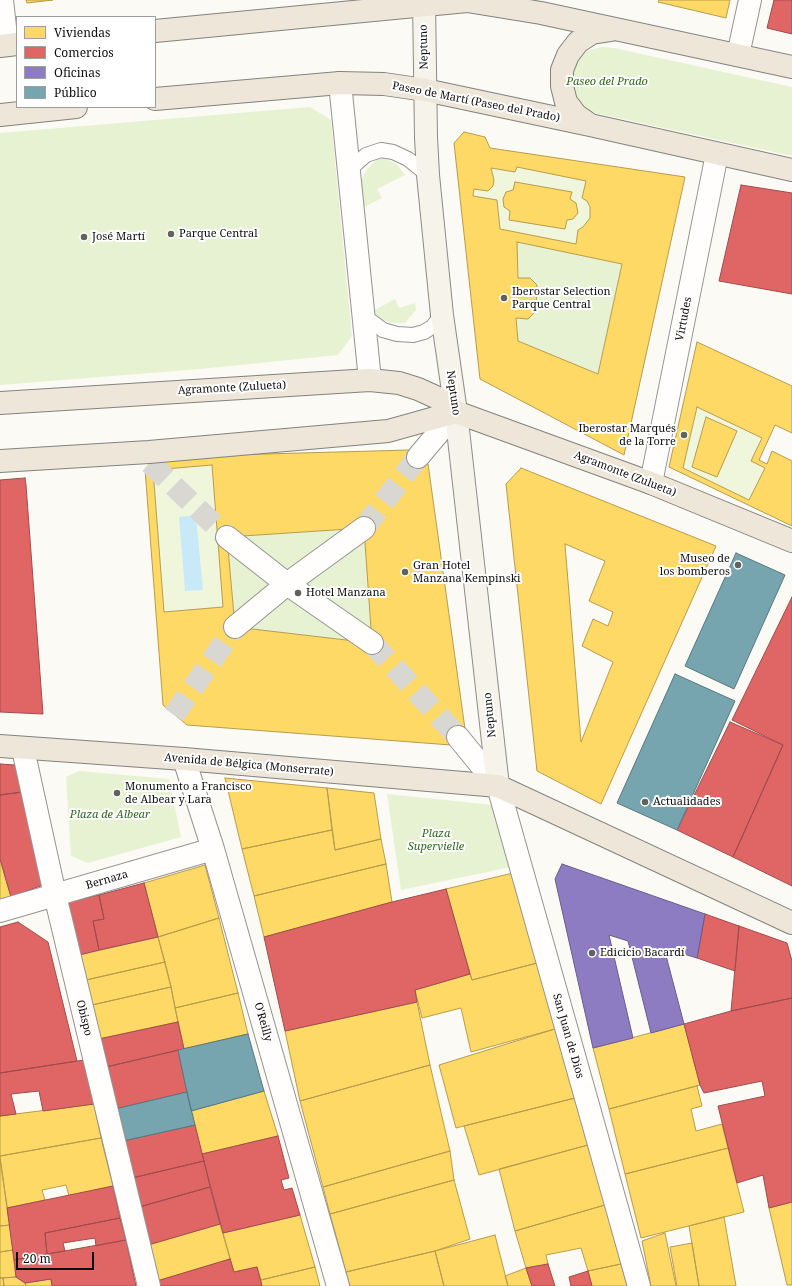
<!DOCTYPE html>
<meta charset="utf-8">
<style>
body{margin:0}
#map{position:relative;width:792px;height:1286px;overflow:hidden;background:#fcfaf4;font-family:"Noto Serif",serif}
canvas{display:block}
.legend{position:absolute;left:16px;top:16px;width:140px;height:92px;box-sizing:border-box;background:#fff;border:1px solid #9f9f9f;margin:0;padding:5px 7px;list-style:none;font-size:12px;color:#0e0e0e}
.legend li{display:flex;align-items:center;gap:8px;height:20px}
.legend b{width:20px;border:1px solid #9f9f9f}
.scale{position:absolute;left:16px;top:1252px;width:78px;height:18px;box-sizing:border-box;border:2px solid #0e0e0e;border-top:0;padding-left:5px;font-size:12px;line-height:14px;white-space:nowrap;color:#0e0e0e;-webkit-text-stroke:3px #fff;paint-order:stroke}
</style>
<div id="map">
<canvas width="792" height="1286"></canvas>
<ul class="legend">
<li><b style="height:11px;background:#ffd966"></b>Viviendas</li>
<li><b style="height:11px;background:#e06666"></b>Comercios</li>
<li><b style="height:11px;background:#8e7cc3"></b>Oficinas</li>
<li><b style="height:11px;background:#76a5af"></b>Público</li>
</ul>
<div class="scale">20 m</div>
</div>
<script>
const context = document.querySelector('canvas').getContext('2d');
context.lineJoin = 'round';
function fill(path, color) {
  context.fillStyle = color;
  context.fill(path, 'evenodd');
}
function shape(rows) {
  const path = new Path2D();
  for (const r of rows) {
    path.moveTo(r[0], r[1]);
    for (let i = 2; i < r.length; i += 2) path.lineTo(r[i], r[i + 1]);
  }
  return path;
}
function strokePath(path, color, width, dash) {
  context.strokeStyle = color;
  context.lineWidth = width;
  context.lineCap = dash ? 'butt' : 'round';
  context.setLineDash(dash || []);
  context.stroke(path);
}
function write(font, color, halo, rows, align = 'center') {
  context.font = font + ' "Noto Serif",serif';
  context.lineWidth = 4;
  context.setLineDash([]);
  context.textBaseline = 'middle';
  context.strokeStyle = halo;
  context.fillStyle = color;
  for (const [text, x, y, turn = 0] of rows) {
    context.save();
    context.translate(x, y);
    context.rotate((+turn || 0) * Math.PI / 180);
    context.textAlign = isNaN(turn) ? turn : align;
    if (halo) context.strokeText(text, 0, 0);
    context.fillText(text, 0, 0);
    context.restore();
  }
}
const green = shape([
 [602,47,614,48,792,87,792,156,591,112,580,106,570,88,570,79,579,57,588,50],
 [310,107,331,120,352,336,338,355,200,369,0,385,0,133],
 [377,159,386,159,397,164,405,175,377,189,382,198,362,208,360,190,362,179,367,169],
 [517,242,622,264,598,374,518,341,516,318,528,319,536,311,537,286,530,278,518,278],
 [395,299,399,308,415,303,416,310,405,323,391,323,380,319,373,311],
 [364,528,372,643,235,627,227,537],
 [79,771,169,779,181,837,88,863,71,856,66,777],
 [387,794,493,805,511,867,401,890]
]);
const pitch = shape([
 [517,167,586,181,582,198,587,201,590,207,590,218,583,227,578,230,576,244,500,229,497,200,473,196,474,189,488,191,494,180,491,168,515,172],
 [697,407,762,438,751,461,765,468,749,500,683,468],
 [212,465,223,607,164,612,153,470],
 [196,515,203,590,186,591,188,516]
]);
const water = shape([
 [196,515,203,590,185,591,179,517]
]);
const homes = shape([
 [26,0,53,0,27,3,26,0],
 [659,0,730,0,726,18,658,2,659,0],
 [464,132,485,137,490,148,685,177,624,455,480,379,454,143,464,132],
 [517,167,586,181,582,198,587,201,590,207,590,218,583,227,578,230,576,244,500,229,497,200,473,196,474,189,488,191,493,186,494,180,491,168,515,172,517,167],
 [517,242,622,264,598,374,518,341,516,318,528,319,536,311,537,285,530,278,518,278,517,242],
 [515,182,572,192,570,199,576,203,578,213,573,219,567,220,565,229,509,220,510,211,504,207,503,199,506,192,513,190,515,182],
 [697,342,792,386,792,433,775,425,759,460,767,464,772,451,792,461,792,526,669,467,697,342],
 [697,407,762,438,751,461,765,468,749,500,683,468,697,407],
 [706,417,737,431,717,477,692,467,706,417],
 [410,450,428,464,465,729,451,745,187,725,163,705,145,469,156,457,410,450],
 [212,465,223,607,164,612,153,470,212,465],
 [364,528,372,643,235,627,227,537,364,528],
 [521,468,716,546,601,804,537,771,506,484,521,468],
 [565,544,605,561,589,601,613,612,608,626,593,619,582,646,613,662,581,742,565,544],
 [225,778,327,788,332,830,242,849,225,778],
 [327,788,374,793,381,839,335,850,327,788],
 [332,830,335,850,381,839,386,864,254,896,242,849,332,830],
 [0,859,11,897,0,899,0,859],
 [386,864,392,902,264,937,254,896,386,864],
 [205,865,219,918,158,937,144,883,205,865],
 [513,873,537,963,472,980,446,889,513,873],
 [219,918,238,993,175,1008,171,987,158,937,219,918],
 [158,937,165,962,86,980,79,955,158,937],
 [165,962,171,987,92,1005,86,980,165,962],
 [537,963,555,1029,471,1052,461,1008,422,1018,415,990,470,974,472,980,537,963],
 [171,987,178,1022,99,1039,92,1005,171,987],
 [238,993,248,1034,184,1049,175,1008,238,993],
 [417,1002,430,1065,300,1101,285,1031,417,1002],
 [684,1024,700,1085,609,1109,593,1048,684,1024],
 [555,1029,575,1098,456,1128,439,1065,555,1029],
 [430,1065,450,1151,323,1187,300,1101,430,1065],
 [697,1086,702,1106,691,1109,696,1131,722,1124,728,1148,625,1174,609,1109,697,1086],
 [264,1091,278,1136,202,1154,191,1111,264,1091],
 [575,1098,588,1145,479,1175,464,1126,575,1098],
 [94,1104,101,1138,0,1156,0,1116,94,1104],
 [101,1138,113,1186,69,1196,66,1185,42,1190,45,1200,7,1208,0,1156,101,1138],
 [588,1145,605,1205,515,1231,499,1169,588,1145],
 [728,1148,744,1212,641,1238,625,1174,728,1148],
 [450,1151,454,1180,330,1214,323,1187,450,1151],
 [0,1160,10,1225,0,1226,0,1160],
 [454,1180,470,1239,435,1251,346,1272,330,1214,454,1180],
 [792,1202,792,1285,787,1285,769,1208,792,1202],
 [605,1205,621,1264,588,1271,581,1248,546,1255,548,1264,526,1268,515,1231,605,1205],
 [300,1215,315,1267,261,1280,257,1267,234,1272,223,1233,300,1215],
 [724,1217,736,1286,699,1286,689,1226,724,1217],
 [220,1224,230,1259,157,1281,148,1245,220,1224],
 [10,1225,13,1250,0,1252,0,1226,10,1225],
 [665,1233,676,1286,651,1286,642,1241,665,1233],
 [495,1235,508,1286,444,1286,435,1251,495,1235],
 [692,1243,699,1286,677,1286,670,1247,692,1243],
 [13,1250,16,1277,0,1278,0,1252,13,1250],
 [435,1251,444,1286,350,1286,346,1272,435,1251],
 [621,1264,627,1286,592,1286,588,1271,621,1264],
 [315,1267,320,1286,262,1286,261,1280,315,1267],
 [526,1268,532,1286,508,1286,505,1276,526,1268],
 [16,1277,25,1283,26,1286,4,1286,3,1278,16,1277],
 [0,1278,3,1278,4,1286,0,1286,0,1278],
 [51,1279,52,1286,26,1286,25,1283,51,1279]
]);
const shops = shape([
 [774,0,792,0,792,34,767,28,774,0],
 [741,185,792,193,792,294,719,281,741,185],
 [25,478,26,485,43,714,0,712,0,480,25,478],
 [792,597,792,886,733,857,783,745,732,720,792,597],
 [730,722,783,745,733,857,677,830,730,722],
 [0,764,15,765,22,792,0,795,0,764],
 [22,792,43,885,11,897,0,859,0,795,22,792],
 [144,883,158,937,99,950,93,921,104,919,99,895,144,883],
 [446,889,470,974,415,990,417,1002,285,1031,264,937,392,902,446,889],
 [99,895,104,919,93,921,99,950,79,955,66,902,99,895],
 [705,914,739,926,735,971,697,958,705,914],
 [18,922,48,942,77,1061,0,1073,0,927,18,922],
 [739,926,787,943,792,961,792,998,731,1011,739,926],
 [792,998,792,1202,769,1208,763,1175,737,1183,718,1106,765,1096,762,1081,704,1093,700,1085,684,1024,731,1011,792,998],
 [178,1022,184,1049,106,1067,99,1039,178,1022],
 [178,1050,187,1092,115,1109,106,1067,178,1050],
 [84,1060,94,1104,43,1111,39,1091,11,1094,16,1114,0,1116,0,1073,84,1060],
 [195,1125,204,1161,132,1178,123,1141,195,1125],
 [278,1136,289,1178,281,1180,284,1190,292,1188,300,1215,223,1233,202,1154,278,1136],
 [204,1161,210,1187,139,1207,132,1178,204,1161],
 [113,1186,120,1218,45,1233,47,1254,14,1260,7,1208,113,1186],
 [210,1187,220,1224,148,1245,139,1207,210,1187],
 [120,1218,126,1240,96,1246,95,1238,63,1243,65,1251,47,1254,45,1233,120,1218],
 [126,1240,136,1286,52,1286,51,1279,25,1283,16,1277,14,1260,126,1240],
 [230,1259,234,1272,257,1267,262,1286,158,1286,157,1281,230,1259],
 [548,1264,555,1286,532,1286,526,1268,548,1264],
 [588,1271,592,1286,571,1286,569,1277,588,1271]
]);
const offices = shape([
 [562,864,705,914,697,958,664,948,684,1024,651,1033,628,941,609,935,633,1038,593,1048,555,879,562,864]
]);
const public = shape([
 [736,553,785,575,734,689,685,666,736,553],
 [675,674,735,701,677,830,617,803,675,674],
 [248,1034,264,1091,191,1111,178,1050,248,1034],
 [187,1092,195,1125,123,1141,115,1109,187,1092]
]);
const streetTunnel = shape([
 [150,463,227,537],
 [364,528,418,457],
 [372,643,458,737],
 [174,715,235,627]
]);
const lane = shape([
 [349,170,366,155,381,150,393,152,408,159,428,175],
 [364,316,383,330,397,334,413,335,424,332,432,327,442,315]
]);
const street = shape([
 [2,0,7,45],
 [738,55,750,0],
 [340,83,370,380],
 [418,457,456,412],
 [651,483,717,154],
 [227,537,287,584,372,643],
 [235,627,287,584,364,528],
 [458,737,498,786,639,1286],
 [23,749,55,895,149,1286],
 [184,759,213,849,338,1286],
 [0,911,213,849]
]);
const secondary = shape([
 [424,0,426,137,428,175,442,315,456,412,498,786]
]);
const primary = shape([
 [155,31,467,1,541,13,792,67],
 [0,46,17,44],
 [155,99,340,83,384,84,425,90,590,125,792,170],
 [0,115,76,107],
 [589,124,576,115,566,102,562,86,562,70,568,55,578,42,592,33,611,30],
 [0,403,370,380,399,383,418,389,440,399,456,412,651,483,792,541],
 [0,461,149,452,388,431,456,412],
 [0,746,184,759,498,786,792,923]
]);
const markers = [
 [171,234,4,"#61615e"],
 [84,237,4,"#61615e"],
 [504,298,4,"#61615e"],
 [684,435,4,"#61615e"],
 [738,565,4,"#61615e"],
 [405,572,4,"#61615e"],
 [298,593,4,"#61615e"],
 [117,793,4,"#61615e"],
 [645,802,4,"#61615e"],
 [592,953,4,"#61615e"]
];
const streetNames = [
 ["Neptuno",424,47,-91],
 ["Paseo de Martí (Paseo del Prado)",476,102,11],
 ["Virtudes",684,319,-79],
 ["Agramonte (Zulueta)",232,388,-3],
 ["Neptuno",453,393,82],
 ["Agramonte (Zulueta)",625,474,21],
 ["Neptuno",490,715,-96],
 ["Avenida de Bélgica (Monserrate)",249,765,5],
 ["Bernaza",107,880,-16],
 ["Obispo",84,1018,76],
 ["O'Reilly",263,1022,74],
 ["San Juan de Dios",568,1036,74]
];
const parkNames = [
 ["Paseo del Prado",607,82],
 ["Plaza de Albear",110,815],
 ["Plaza",436,834],
 ["Supervielle",436,847]
];
const poiNames = [
 ["Parque Central",179,234],
 ["José Martí",92,237],
 ["Iberostar Selection",512,292],
 ["Parque Central",512,305],
 ["Iberostar Marqués",676,429,"right"],
 ["de la Torre",676,442,"right"],
 ["Museo de",730,559,"right"],
 ["los bomberos",730,572,"right"],
 ["Gran Hotel",413,566],
 ["Manzana Kempinski",413,579],
 ["Hotel Manzana",306,593],
 ["Monumento a Francisco",125,787],
 ["de Albear y Lara",125,800],
 ["Actualidades",653,802],
 ["Edicicio Bacardí",600,953]
];
fill(green, '#e7f2d2');
fill(pitch, '#f0f6dc');
fill(water, '#c8eaf8');
fill(homes, '#ffd966');
strokePath(homes, '#b79c4c', 1);
fill(shops, '#e06666');
strokePath(shops, '#a14c4c', 1);
fill(offices, '#8e7cc3');
strokePath(offices, '#685b8d', 1);
fill(public, '#76a5af');
strokePath(public, '#57787f', 1);
strokePath(streetTunnel, '#d8d7d2', 22, [22, 11]);
strokePath(lane, '#959492', 16);
strokePath(street, '#959492', 24);
strokePath(secondary, '#8c8b88', 24);
strokePath(primary, '#82827f', 24);
strokePath(lane, '#fffefd', 14);
strokePath(street, '#fffefd', 22);
strokePath(secondary, '#f5f3ea', 22);
strokePath(primary, '#ede6d9', 22);
for (const [x, y, r, color] of markers) {
  const dot = new Path2D();
  dot.arc(x, y, r, 0, 2 * Math.PI);
  context.fillStyle = color;
  context.fill(dot);
  strokePath(dot, '#fff', 1.5);
}
write('11px', '#0e0e0e', '#fff', streetNames);
write('italic 11px', '#306a1b', '#fff', parkNames);
write('11px', '#0e0e0e', '#fff', poiNames, 'left');
</script>
